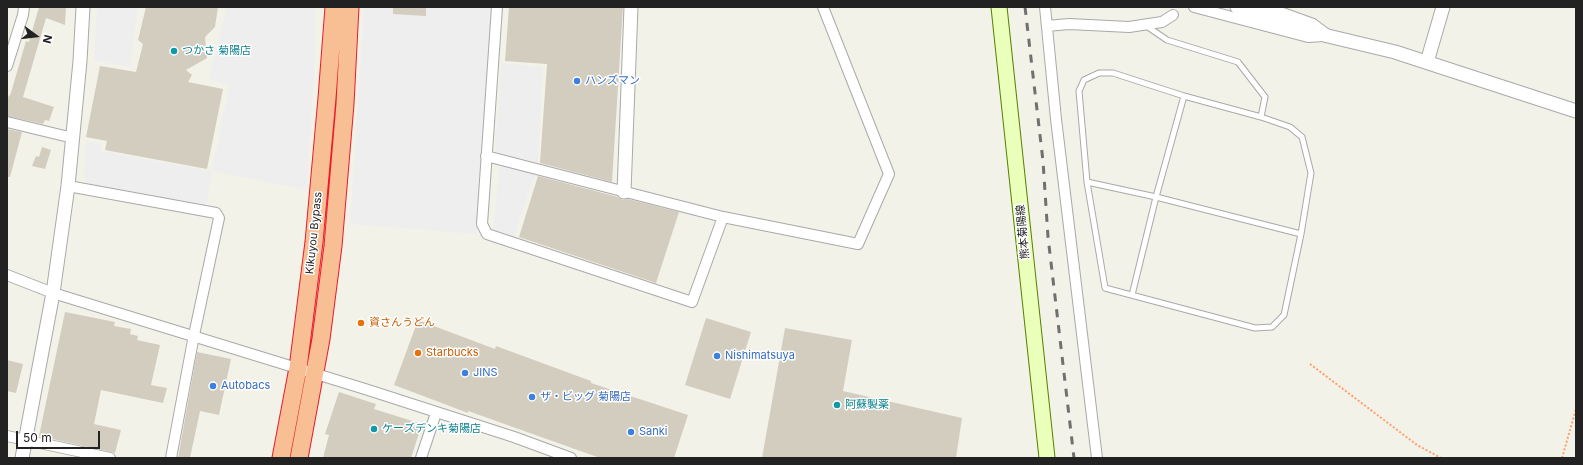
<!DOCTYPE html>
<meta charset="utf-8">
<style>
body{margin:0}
#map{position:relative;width:1583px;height:465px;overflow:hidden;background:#f3f2e8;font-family:Inter,sans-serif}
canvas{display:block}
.frame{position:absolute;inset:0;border:8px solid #222;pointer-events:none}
.north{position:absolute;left:16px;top:16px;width:40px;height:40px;-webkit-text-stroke:3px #fff;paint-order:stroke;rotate:105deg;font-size:11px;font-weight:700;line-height:16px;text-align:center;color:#222}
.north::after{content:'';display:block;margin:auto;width:14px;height:18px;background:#222;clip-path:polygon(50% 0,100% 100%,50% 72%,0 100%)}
.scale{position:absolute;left:16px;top:431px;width:84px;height:18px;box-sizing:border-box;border:2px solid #222;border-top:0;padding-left:5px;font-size:12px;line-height:14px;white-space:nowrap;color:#222;-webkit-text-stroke:3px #fff;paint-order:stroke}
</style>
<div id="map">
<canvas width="1583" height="465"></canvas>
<div class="frame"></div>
<div class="north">N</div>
<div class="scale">50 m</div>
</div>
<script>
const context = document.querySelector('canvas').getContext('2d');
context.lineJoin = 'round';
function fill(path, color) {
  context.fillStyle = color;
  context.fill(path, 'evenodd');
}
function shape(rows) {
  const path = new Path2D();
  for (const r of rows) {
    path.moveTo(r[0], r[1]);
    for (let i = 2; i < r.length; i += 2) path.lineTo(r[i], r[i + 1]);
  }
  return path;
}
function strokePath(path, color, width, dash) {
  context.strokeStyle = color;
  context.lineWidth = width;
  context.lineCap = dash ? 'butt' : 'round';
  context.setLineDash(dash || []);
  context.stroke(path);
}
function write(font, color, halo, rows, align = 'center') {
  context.font = font + ' Inter,"Noto Sans JP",sans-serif';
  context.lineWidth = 3;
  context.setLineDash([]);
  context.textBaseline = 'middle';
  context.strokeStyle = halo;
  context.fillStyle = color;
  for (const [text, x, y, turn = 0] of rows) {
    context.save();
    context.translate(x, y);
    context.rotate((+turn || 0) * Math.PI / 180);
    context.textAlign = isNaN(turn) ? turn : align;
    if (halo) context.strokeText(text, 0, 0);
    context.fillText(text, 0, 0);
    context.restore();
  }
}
const parking = shape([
 [97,7,138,7,130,67,94,61],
 [227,7,314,7,314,74,307,190,212,171,206,206,87,184,84,175,86,141,101,144,100,151,212,171,229,86,209,78],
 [364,7,492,7,477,234,350,224],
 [501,63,543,67,538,163,498,153,495,150],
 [500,165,535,174,514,236,493,229]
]);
const building = shape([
 [39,7,66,7,65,25,46,18,23,97,54,107,49,121,45,120,43,124,7,116,7,101,9,95,10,96,26,41,29,42],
 [146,7,218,7,215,27,205,37,207,58,186,70,192,75,188,82,223,89,207,169,105,150,107,141,86,137,100,66,136,72,143,44,138,40],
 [393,7,426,7,426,16,393,14],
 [509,7,623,7,612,182,540,163,547,64,505,61],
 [7,129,22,132,10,177,7,177],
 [42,147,51,150,45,169,32,166,36,156,39,157],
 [538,176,618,197,623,200,628,199,679,212,656,283,519,237],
 [65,312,115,322,114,326,131,329,130,334,138,336,137,340,160,345,151,385,167,388,163,403,101,390,94,424,121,430,115,453,39,436],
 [706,318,751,332,730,399,685,385],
 [418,320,495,349,496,346,591,381,591,383,688,415,674,458,600,458,468,411,468,413,394,385],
 [785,328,852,340,843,391,962,418,956,458,762,458],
 [197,352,231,359,219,415,200,411,190,458,178,458],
 [7,360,23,364,16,393,7,391],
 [339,392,376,404,374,409,422,424,411,458,323,458,329,435,325,434]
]);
const path = shape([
 [1310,364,1417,445,1441,458],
 [1562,458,1576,409]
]);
const service = shape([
 [1145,25,1167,40,1238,62,1265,97,1261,117],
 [1099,73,1113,73,1184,96,1261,117,1290,127,1302,137,1311,173,1301,234,1284,315,1272,327,1255,328,1105,288,1087,182,1079,91,1084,80,1099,73],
 [1087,182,1156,197,1301,234],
 [1132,295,1156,197,1184,96]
]);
const minor = shape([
 [497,7,482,224,487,234,692,302,723,217],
 [1045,7,1056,119,1097,458],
 [1194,7,1308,37,1324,36],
 [1266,7,1313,24,1325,33],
 [1047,26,1069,24,1129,27,1162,22,1173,15],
 [7,66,23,15,24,7],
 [7,122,73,138],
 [486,156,723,217,858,244,889,174,823,7],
 [68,186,216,213,219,218,194,335,171,458],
 [7,275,53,293,365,389,514,437,571,458],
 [7,436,110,458],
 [421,458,436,413]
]);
const tertiary = shape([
 [1237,7,1328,36,1395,52,1576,111],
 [1427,62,1443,7],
 [624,192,631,7],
 [22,458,53,293,68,186,80,61,83,7]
]);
const secondary = shape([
 [999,7,1047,458]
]);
const trunk = shape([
 [281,458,298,368,314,242,327,98,334,7],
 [299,458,321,339,333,246,345,104,350,7]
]);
const rail = shape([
 [1025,7,1043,161,1048,237,1074,458]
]);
const markers = [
 [174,51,4,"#0f9aa8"],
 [577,81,4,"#3f7fe0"],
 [361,323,4,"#e8710a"],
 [418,353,4,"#e8710a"],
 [717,356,4,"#3f7fe0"],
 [465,373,4,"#3f7fe0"],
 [213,386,4,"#3f7fe0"],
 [532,397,4,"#3f7fe0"],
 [837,405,4,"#0f9aa8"],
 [374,429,4,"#0f9aa8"],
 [631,432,4,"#3f7fe0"]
];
const cultureNames = [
 ["つかさ 菊陽店",182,51],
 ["阿蘇製薬",845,405],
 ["ケーズデンキ菊陽店",382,429]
];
const shopNames = [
 ["ハンズマン",585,81],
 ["Nishimatsuya",725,356],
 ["JINS",473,373],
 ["Autobacs",221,386],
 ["ザ・ビッグ 菊陽店",540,397],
 ["Sanki",639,432]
];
const streetNames = [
 ["熊本菊陽線",1023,232,-95],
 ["Kikuyou Bypass",314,233,-84]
];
const foodNames = [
 ["資さんうどん",369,323],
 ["Starbucks",426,353]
];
fill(parking, '#eee');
fill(building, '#d3cdc0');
strokePath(service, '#a9a9a9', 7);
strokePath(minor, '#a9a9a9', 12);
strokePath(tertiary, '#a9a9a9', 15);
strokePath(secondary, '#538100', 17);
strokePath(trunk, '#ee182b', 19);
strokePath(path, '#ffa06c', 2, [2, 2]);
strokePath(service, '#fff', 5);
strokePath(minor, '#fff', 10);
strokePath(tertiary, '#fff', 13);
strokePath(secondary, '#eaffb9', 15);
strokePath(trunk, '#f8bf94', 17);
strokePath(rail, '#707070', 3, [8, 8]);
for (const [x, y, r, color] of markers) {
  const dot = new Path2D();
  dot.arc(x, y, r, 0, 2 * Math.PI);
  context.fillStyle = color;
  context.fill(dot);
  strokePath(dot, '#fff', 1.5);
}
write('11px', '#0d838f', '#fff', cultureNames, 'left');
write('11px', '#366cbe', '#fff', shopNames, 'left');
write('11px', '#222', '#fff', streetNames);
write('11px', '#c56008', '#fff', foodNames, 'left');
</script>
